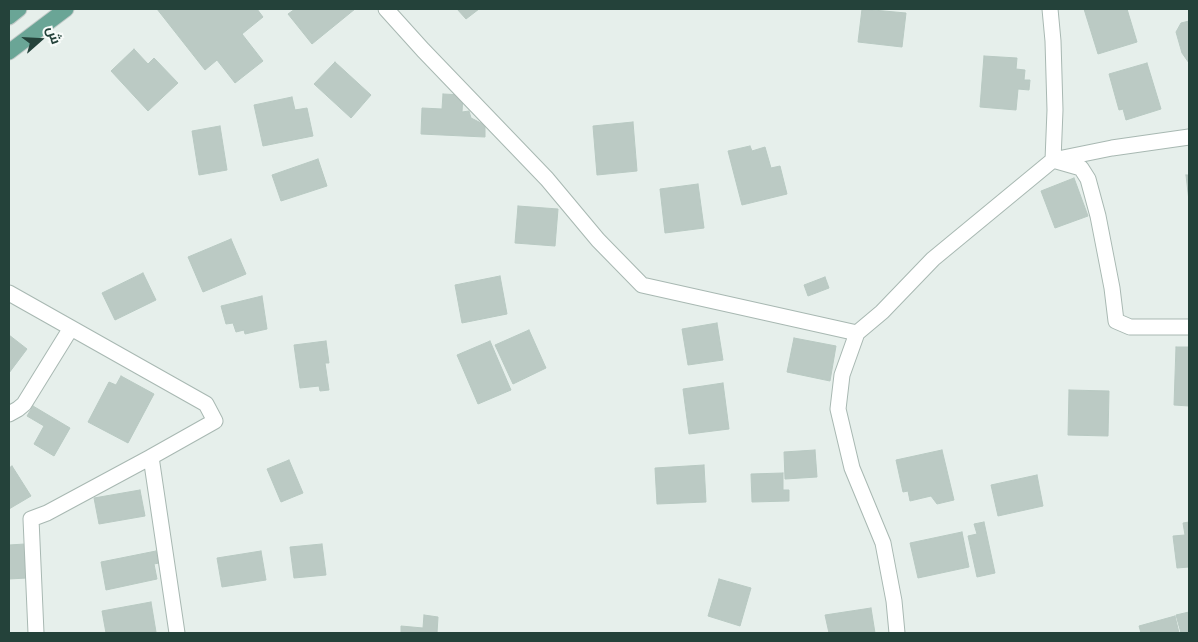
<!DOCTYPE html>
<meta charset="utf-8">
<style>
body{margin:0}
#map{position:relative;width:1198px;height:642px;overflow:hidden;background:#e6efeb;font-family:"Public Sans",Cairo,sans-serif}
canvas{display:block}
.frame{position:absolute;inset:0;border:10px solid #24423a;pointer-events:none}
.north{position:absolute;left:15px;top:15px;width:50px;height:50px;-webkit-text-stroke:4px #f7fbf9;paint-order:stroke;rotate:71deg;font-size:14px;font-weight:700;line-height:20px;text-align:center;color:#24423a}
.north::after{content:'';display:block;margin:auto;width:18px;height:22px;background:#24423a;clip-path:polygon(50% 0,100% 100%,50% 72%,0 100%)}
</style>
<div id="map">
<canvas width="1198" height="642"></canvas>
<div class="frame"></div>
<div class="north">ش</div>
</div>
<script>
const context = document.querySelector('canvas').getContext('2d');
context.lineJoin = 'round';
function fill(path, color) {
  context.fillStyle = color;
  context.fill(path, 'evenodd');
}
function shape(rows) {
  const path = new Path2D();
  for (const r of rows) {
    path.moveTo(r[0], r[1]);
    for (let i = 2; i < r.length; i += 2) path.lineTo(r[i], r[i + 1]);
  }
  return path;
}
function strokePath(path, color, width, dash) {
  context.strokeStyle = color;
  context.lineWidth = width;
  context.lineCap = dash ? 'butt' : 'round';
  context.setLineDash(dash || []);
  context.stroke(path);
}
const building = shape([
 [157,9,257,9,263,17,242,34,263,61,235,83,217,60,205,70,157,9],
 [295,9,355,9,312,44,288,14,295,9],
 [457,9,479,9,466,19,457,9],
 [862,9,906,13,902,47,858,42,862,9],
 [1084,9,1127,9,1137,42,1098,54,1084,9],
 [1189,21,1189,63,1182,53,1176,32,1181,23,1189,21],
 [134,49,148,64,154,58,178,83,148,111,111,71,134,49],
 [984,56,1017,58,1016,69,1025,70,1024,80,1030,80,1029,90,1018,89,1016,110,980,107,984,56],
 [335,62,371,95,351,118,314,84,335,62],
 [1147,63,1161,109,1126,120,1123,109,1119,110,1109,74,1147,63],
 [443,94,463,95,462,112,469,111,471,118,485,125,485,137,421,134,422,108,442,109,443,94],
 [292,97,295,110,307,108,313,136,263,146,254,105,292,97],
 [633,122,637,171,597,175,593,126,633,122],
 [220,126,227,170,199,175,192,131,220,126],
 [750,146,752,151,765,147,771,168,780,166,787,194,742,205,728,151,750,146],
 [318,159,327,186,281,201,272,175,318,159],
 [1186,175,1189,175,1189,201,1186,175],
 [1074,178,1088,216,1055,228,1041,191,1074,178],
 [698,184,704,228,665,233,660,189,698,184],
 [518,206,558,209,555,246,515,243,518,206],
 [231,239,246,274,203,292,188,257,231,239],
 [143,273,156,300,115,320,102,293,143,273],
 [500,276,507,314,462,323,455,285,500,276],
 [825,277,829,288,808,296,804,285,825,277],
 [262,296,267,329,245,334,244,330,236,332,233,323,226,324,221,306,262,296],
 [717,323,723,360,688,365,682,329,717,323],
 [529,330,546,368,513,384,495,345,529,330],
 [9,335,27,349,9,373,9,335],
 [794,338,836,346,830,381,787,372,794,338],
 [326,341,329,363,325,363,329,390,320,391,319,386,300,388,294,345,326,341],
 [490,341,511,390,478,404,457,355,490,341],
 [1176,347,1189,347,1189,406,1174,405,1176,347],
 [121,376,154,394,128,443,88,422,109,382,116,385,121,376],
 [723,383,729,429,689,434,683,389,723,383],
 [1069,390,1109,391,1108,436,1068,435,1069,390],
 [33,406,70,428,54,456,34,444,44,426,27,416,33,406],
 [815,450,817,477,785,479,784,452,815,450],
 [942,450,954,500,937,504,931,496,910,501,908,491,903,492,896,460,942,450],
 [289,460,303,493,281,502,267,469,289,460],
 [704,465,706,502,657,504,655,468,704,465],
 [12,466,31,496,9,509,9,468,12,466],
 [783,473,783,490,789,490,789,501,752,502,751,474,783,473],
 [1037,475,1043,506,998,516,991,485,1037,475],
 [140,490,145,516,99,524,94,498,140,490],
 [984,522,995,573,977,577,968,536,977,534,974,524,984,522],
 [1189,522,1189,567,1177,568,1173,536,1185,535,1183,523,1189,522],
 [962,532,969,567,918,578,910,543,962,532],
 [25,544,27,578,9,579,9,545,25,544],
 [322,544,326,575,294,578,290,547,322,544],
 [156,551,159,563,154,564,157,579,106,590,101,562,156,551],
 [261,551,266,580,222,587,217,558,261,551],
 [719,579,751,588,740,626,708,616,719,579],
 [151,602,156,632,147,633,106,633,102,611,151,602],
 [871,608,875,633,829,633,825,615,871,608],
 [1189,612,1189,633,1181,633,1176,615,1189,612],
 [424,615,438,617,437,633,401,633,401,626,423,628,424,615],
 [1175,616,1179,633,1141,633,1139,626,1175,616]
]);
const minor = shape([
 [386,9,423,50,547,179,598,240,642,285,857,333],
 [1050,9,1053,41,1055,110,1053,160,1112,148,1189,137],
 [9,293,206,404,215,421,151,457,177,633],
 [9,414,18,409,24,404,71,328],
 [36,633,31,519,47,513,151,457],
 [897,633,894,601,883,543,852,468,838,409,842,375,857,333,882,312,933,259,1053,160,1081,168,1088,179,1098,216,1112,288,1116,321,1130,327,1189,327]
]);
const major = shape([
 [9,17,19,9],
 [9,52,66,9]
]);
fill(building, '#bbcac4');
strokePath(building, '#b8c9c2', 1);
strokePath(minor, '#a8b8b2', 17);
strokePath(major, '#c2cac8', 17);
strokePath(minor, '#fff', 15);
strokePath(major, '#6aa596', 15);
</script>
